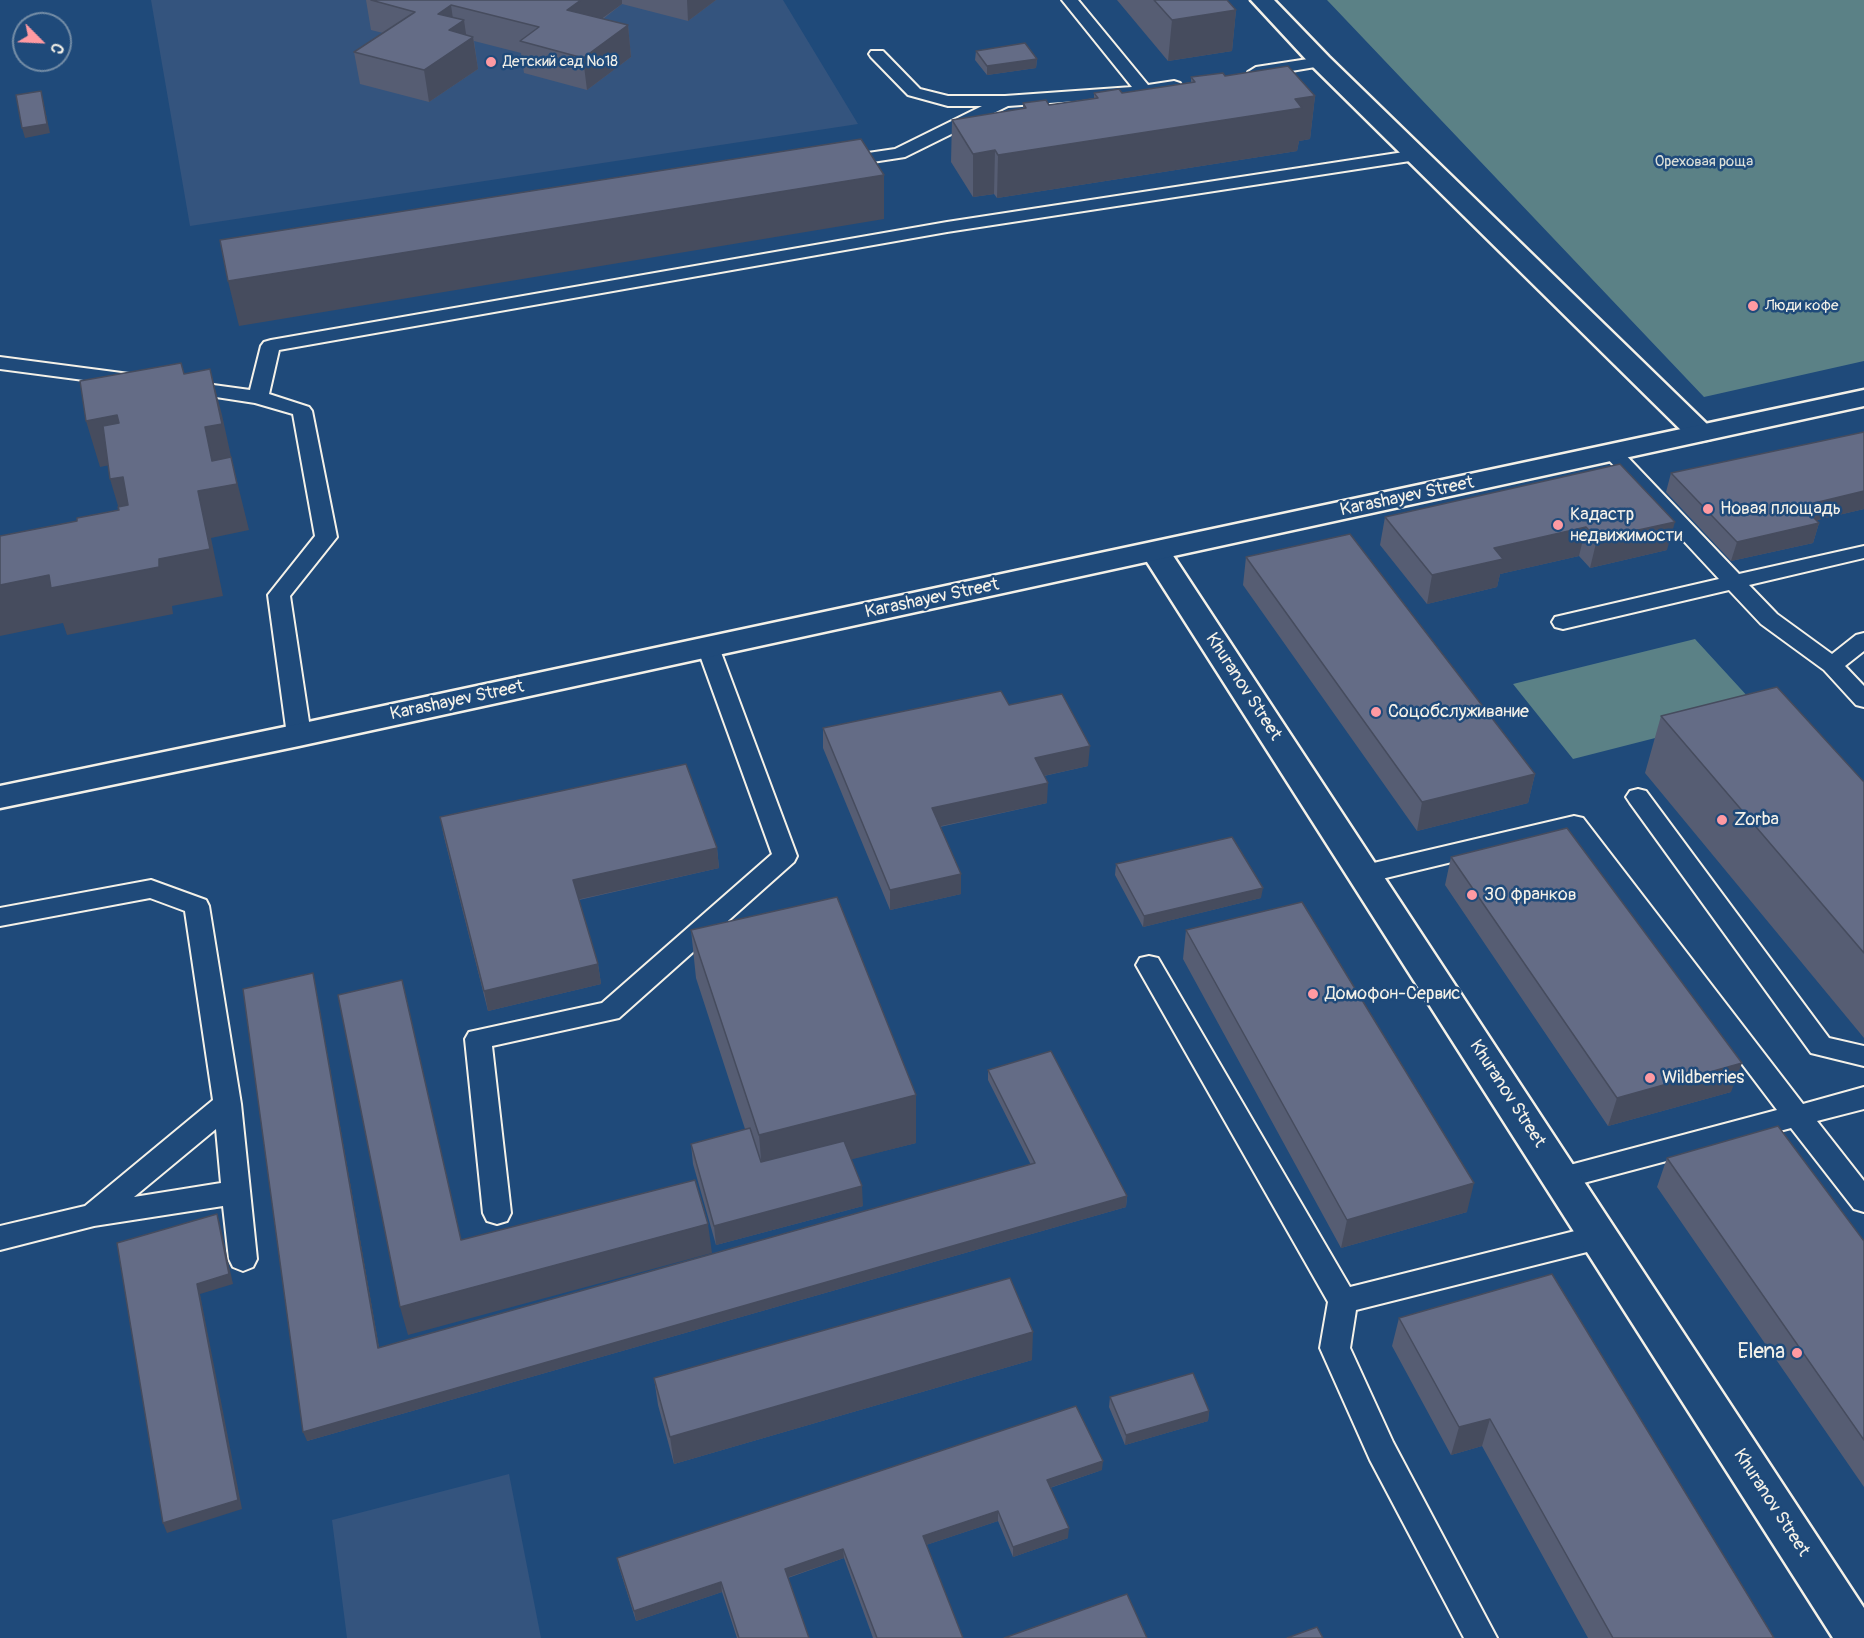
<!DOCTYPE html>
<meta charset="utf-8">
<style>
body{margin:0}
#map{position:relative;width:1864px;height:1638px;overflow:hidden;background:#1f4a7a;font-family:Pangolin,sans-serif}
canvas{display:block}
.north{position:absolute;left:12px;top:12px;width:60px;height:60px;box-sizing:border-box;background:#1f4a7a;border:2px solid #748da6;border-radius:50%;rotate:114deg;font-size:16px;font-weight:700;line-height:24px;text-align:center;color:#f4f1e8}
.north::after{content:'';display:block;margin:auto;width:21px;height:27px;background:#ff9aa2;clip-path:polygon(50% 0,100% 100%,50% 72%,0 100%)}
</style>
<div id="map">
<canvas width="1864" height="1638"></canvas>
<div class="north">С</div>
</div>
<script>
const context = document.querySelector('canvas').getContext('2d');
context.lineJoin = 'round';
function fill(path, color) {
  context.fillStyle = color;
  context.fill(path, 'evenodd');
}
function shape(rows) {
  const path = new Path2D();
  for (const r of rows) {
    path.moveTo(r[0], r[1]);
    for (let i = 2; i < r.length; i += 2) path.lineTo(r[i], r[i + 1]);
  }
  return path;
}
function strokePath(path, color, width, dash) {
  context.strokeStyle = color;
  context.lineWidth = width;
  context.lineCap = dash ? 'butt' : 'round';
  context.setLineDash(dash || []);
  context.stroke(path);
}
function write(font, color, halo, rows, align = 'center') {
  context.font = font + ' Pangolin,sans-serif';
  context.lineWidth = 5;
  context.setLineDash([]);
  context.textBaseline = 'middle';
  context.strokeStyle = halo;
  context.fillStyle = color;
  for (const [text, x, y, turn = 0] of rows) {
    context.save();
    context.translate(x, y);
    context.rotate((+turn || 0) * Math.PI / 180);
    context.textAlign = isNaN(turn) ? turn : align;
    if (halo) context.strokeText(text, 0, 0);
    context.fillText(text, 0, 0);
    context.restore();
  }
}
const built = shape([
 [151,0,783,0,858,124,190,226],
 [509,1474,541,1638,347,1638,332,1520]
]);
const green = shape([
 [1327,0,1864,0,1864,361,1704,397],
 [1695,639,1761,711,1573,759,1513,684]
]);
const service = shape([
 [1062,0,1078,0,1148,85,1174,81,1180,83,1182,86,1180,89,1144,96,1008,106,905,157,840,167,834,166,831,162,834,158,895,149,982,106,948,106,908,95,871,57,869,54,871,51,883,51,920,89,948,96,1005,96,1132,87,1062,0],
 [1321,57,1327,59,1329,62,1327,65,1256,77,1248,72,1256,67,1321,57],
 [1417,150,1423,151,1426,155,1423,159,947,232,279,350,269,394,309,407,312,411,337,537,290,596,311,735,307,740,299,743,291,740,287,735,268,595,315,536,293,414,255,403,177,391,174,387,177,383,184,381,250,390,261,346,264,342,271,340,947,222,1417,150],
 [0,357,137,375,144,377,147,381,144,385,137,387,0,369,0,357],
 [1612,446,1619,448,1739,574,1864,546,1864,558,1749,585,1777,614,1832,654,1856,635,1864,633,1864,651,1845,666,1864,686,1864,707,1856,705,1824,670,1761,624,1729,590,1563,629,1555,627,1552,622,1555,617,1719,579,1605,456,1602,452,1605,448,1612,446],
 [708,640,716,642,719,647,797,856,794,862,619,1018,492,1046,511,1213,507,1221,497,1224,487,1221,483,1213,465,1039,469,1032,602,1003,772,854,697,647,700,642,708,640],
 [1638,789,1646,791,1829,1038,1864,1046,1864,1066,1811,1053,1630,803,1626,797,1630,791,1638,789],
 [1574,816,1583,818,1803,1104,1864,1087,1864,1109,1817,1121,1864,1181,1864,1212,1854,1209,1791,1128,1561,1189,1551,1186,1547,1178,1551,1170,1777,1110,1568,834,1365,883,1356,880,1353,874,1356,868,1365,865,1574,816],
 [151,880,206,900,209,906,241,1104,257,1259,253,1267,243,1271,233,1267,229,1259,223,1206,94,1226,0,1250,0,1226,85,1206,213,1100,185,911,150,898,0,926,0,908,151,880],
 [216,1129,221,1183,134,1197,216,1129],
 [1149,956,1158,958,1350,1287,1599,1225,1609,1229,1613,1237,1609,1245,1599,1249,1356,1310,1350,1348,1393,1442,1497,1638,1464,1638,1370,1460,1320,1348,1328,1302,1136,965,1140,958,1149,956]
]);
const minor = shape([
 [1251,0,1274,0,1329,57,1710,427,1714,433,1710,439,1700,441,1690,439,1313,67,1251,0],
 [1155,542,1165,545,1170,551,1864,1608,1864,1638,1833,1638,1140,551,1145,545,1155,542]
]);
const tertiary = shape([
 [1864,390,1864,406,299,746,0,808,0,786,299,724,1864,390]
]);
const wall = shape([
 [366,0,716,0,688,21,622,4,603,19,628,25,631,57,587,90,524,73,521,53,474,41,478,69,429,102,360,84,354,52,383,33,371,30],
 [1117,0,1227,0,1236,10,1232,51,1168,61],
 [976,51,1037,59,1036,68,987,75,975,60],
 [1225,76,1315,96,1310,139,1299,141,1297,151,997,198,994,194,973,197,951,162,952,120,1023,109,1023,103,1049,105,1094,98,1094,93,1122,93,1191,82,1191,77],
 [1864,432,1864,509,1817,520,1819,523,1813,543,1731,561,1666,492,1671,473],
 [1620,464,1667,550,1590,568,1579,556,1500,574,1497,587,1427,604,1380,545,1385,517],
 [1246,557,1535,774,1528,803,1417,831,1243,585],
 [1009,705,1088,766,1044,776,1047,803,940,827,961,894,890,910,823,748,823,728],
 [1661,716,1864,782,1864,1038,1645,773],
 [440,817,717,848,719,868,579,900,598,964,601,984,488,1011,444,837],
 [1451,857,1731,1092,1608,1126,1445,885],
 [1116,864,1261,898,1143,927,1115,875],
 [691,930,916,1143,851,1159,863,1206,716,1245,693,1164,691,1144,745,1129,696,978],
 [1186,930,1467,1212,1341,1248,1183,959],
 [313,973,315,984,379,1348,1031,1165,988,1080,988,1070,1127,1196,1126,1207,307,1441],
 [1667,1158,1864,1241,1864,1487,1657,1187],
 [1399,1318,1774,1638,1588,1638,1482,1446,1451,1455,1392,1346],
 [1032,1360,674,1464,658,1405,654,1378],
 [1110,1397,1209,1411,1208,1421,1125,1445,1109,1407],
 [1102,1470,1050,1488,1068,1538,1013,1557,998,1521,926,1545,963,1638,873,1638,844,1558,788,1578,809,1638,737,1638,722,1592,636,1621,619,1567,617,1558]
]);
const shadedWall = shape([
 [581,0,622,0,622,4,571,41,567,10],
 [687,0,716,0,688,21],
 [451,5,454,26,464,20,467,41,473,37,478,69,429,102,424,70,438,14],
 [1236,10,1232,51,1168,61,1172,20],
 [628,25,631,57,587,90,583,58],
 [1037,59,1036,68,987,75,987,66],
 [41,91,50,133,25,138,22,128],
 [1315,96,1310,139,1299,141,1297,151,997,198,998,155,1295,99],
 [995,150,994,194,973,197,973,154],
 [884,175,884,219,239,326,228,281],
 [210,369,222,415,234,470,231,457,249,530,211,538,223,596,172,606,173,614,67,635,63,623,0,636,0,585,49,575,159,559,198,491,212,461,205,427],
 [117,415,130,461,100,467,86,421],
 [123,477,137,523,124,526,110,479],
 [1864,491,1864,509,1796,525,1802,506],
 [1675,522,1667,550,1590,568,1597,539],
 [1819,523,1813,543,1731,561,1737,542],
 [1586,527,1579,556,1500,574,1497,587,1427,604,1432,575,1494,548],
 [1090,746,1088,766,1034,778,1035,758],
 [1535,774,1528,803,1417,831,1422,802],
 [1048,783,1047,803,932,828,932,808],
 [717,848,719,868,576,900,573,880],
 [961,874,961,894,890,910,890,890],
 [1263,888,1261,898,1143,927,1144,916],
 [598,964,601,984,488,1011,484,991],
 [313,973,315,984,381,1358,378,1348],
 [1742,1063,1731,1092,1608,1126,1617,1098],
 [916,1095,916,1143,763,1182,759,1135],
 [1474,1183,1467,1212,1341,1248,1347,1220],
 [862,1186,863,1206,716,1245,714,1226],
 [1127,1196,1126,1207,307,1441,303,1432],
 [217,1214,220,1224,233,1284,200,1294,242,1509,167,1533,163,1523,197,1284],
 [708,1224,712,1253,408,1335,400,1307],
 [1033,1332,1032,1360,674,1464,670,1437],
 [1209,1411,1208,1421,1125,1445,1126,1435],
 [1490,1419,1482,1446,1451,1455,1459,1427],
 [1103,1461,1102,1470,1046,1489,1047,1480],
 [998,1511,998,1521,923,1546,923,1536],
 [1069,1528,1068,1538,1013,1557,1013,1547],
 [843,1549,844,1558,786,1578,785,1569],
 [721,1582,722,1592,636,1621,634,1611]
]);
const building = shape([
 [371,0,581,0,567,10,628,25,583,58,520,41,539,27,451,5,438,14,464,20,449,30,473,37,424,70,354,52,415,12,371,0],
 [1154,0,1227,0,1236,10,1172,20,1154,0],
 [1025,43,1037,59,987,66,976,51,1025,43],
 [1288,66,1315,96,1295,99,1302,108,998,155,995,150,973,154,952,120,1026,108,1023,103,1046,100,1049,105,1098,98,1094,93,1119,89,1122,93,1195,82,1191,77,1223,73,1225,76,1288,66],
 [41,91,47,124,22,128,16,95,41,91],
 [861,139,884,175,228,281,220,240,861,139],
 [181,363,184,374,210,369,222,424,205,427,212,461,231,457,237,484,198,491,210,549,159,559,159,567,51,588,49,575,0,585,0,536,77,521,77,518,119,510,118,507,128,505,123,477,110,479,103,426,119,423,117,415,86,421,80,381,181,363],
 [1864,432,1864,491,1802,506,1819,523,1737,542,1671,473,1864,432],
 [1620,464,1675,522,1597,539,1586,527,1494,548,1503,559,1432,575,1385,517,1620,464],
 [1350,534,1535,774,1422,802,1246,557,1350,534],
 [1777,687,1864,782,1864,953,1661,716,1777,687],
 [1001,691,1009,705,1062,694,1090,746,1035,758,1048,783,932,808,961,874,890,890,823,728,1001,691],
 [686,764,717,848,573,880,598,964,484,991,440,817,686,764],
 [1567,828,1742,1063,1617,1098,1451,857,1567,828],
 [1232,837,1263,888,1144,916,1116,864,1232,837],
 [837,897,916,1095,759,1135,691,930,837,897],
 [1302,902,1474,1183,1347,1220,1186,930,1302,902],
 [313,973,378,1348,1035,1163,988,1070,1051,1051,1127,1196,303,1432,243,989,313,973],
 [402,980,461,1240,695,1180,708,1224,400,1307,338,995,402,980],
 [1778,1126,1864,1241,1864,1440,1667,1158,1778,1126],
 [750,1128,761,1162,844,1141,862,1186,714,1226,691,1144,750,1128],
 [217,1214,229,1274,197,1284,238,1500,163,1523,117,1243,217,1214],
 [1552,1274,1774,1638,1613,1638,1490,1419,1459,1427,1399,1318,1552,1274],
 [1010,1278,1033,1332,670,1437,654,1378,1010,1278],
 [1193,1373,1209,1411,1126,1435,1110,1397,1193,1373],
 [1076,1406,1103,1461,1047,1480,1069,1528,1013,1547,998,1511,923,1536,963,1638,877,1638,843,1549,785,1569,809,1638,739,1638,721,1582,634,1611,617,1558,1076,1406],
 [1127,1594,1147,1638,1004,1638,1127,1594],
 [1317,1627,1323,1638,1287,1638,1317,1627]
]);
const markers = [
 [491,62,6,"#ff9aa2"],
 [1753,306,6,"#ff9aa2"],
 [1708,509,6,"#ff9aa2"],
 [1558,525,6,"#ff9aa2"],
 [1376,712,6,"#ff9aa2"],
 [1722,820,6,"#ff9aa2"],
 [1472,895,6,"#ff9aa2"],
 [1313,994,6,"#ff9aa2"],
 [1650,1078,6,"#ff9aa2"],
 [1797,1353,6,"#ff9aa2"]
];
const farPoinames = [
 ["Детский сад №18",503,62],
 ["Люди кофе",1765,306]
];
const farParknames = [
 ["Ореховая роща",1704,162]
];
const streetNames = [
 ["Karashaуev Street",1407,497,-12],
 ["Karashaуev Street",932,599,-12],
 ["Khuranov Street",1243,687,57],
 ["Karashaуev Street",457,701,-12],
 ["Khuranov Street",1507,1094,57],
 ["Khuranov Street",1771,1503,57]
];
const poiNames = [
 ["Новая площадь",1720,509],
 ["Кадастр",1570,515],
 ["недвижимости",1570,536],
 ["Соцобслуживание",1388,712],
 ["Zorba",1734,820],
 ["30 франков",1484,895],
 ["Домофон-Сервис",1325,994],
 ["Wildberries",1662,1078]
];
const nearPoinames = [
 ["Elena",1785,1353]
];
fill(built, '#34547e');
fill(green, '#5b8186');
strokePath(service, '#f4f1e8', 4);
strokePath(minor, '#f4f1e8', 5);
strokePath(tertiary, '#f4f1e8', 5);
fill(service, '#1f4a7a');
fill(minor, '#1f4a7a');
fill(tertiary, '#1f4a7a');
fill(wall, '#565d73');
fill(shadedWall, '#464c5e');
fill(building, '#646c86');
strokePath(building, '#464c5e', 1.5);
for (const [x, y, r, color] of markers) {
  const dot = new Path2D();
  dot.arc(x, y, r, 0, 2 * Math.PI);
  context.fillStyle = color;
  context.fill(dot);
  strokePath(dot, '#1f4a7a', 2);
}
write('15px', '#f4f1e8', '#1f4a7a', farPoinames, 'left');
write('15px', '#dde0d9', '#1f4a7a', farParknames);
write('18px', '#f4f1e8', '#1f4a7a', streetNames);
write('18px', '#f4f1e8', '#1f4a7a', poiNames, 'left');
write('21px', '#f4f1e8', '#1f4a7a', nearPoinames, 'right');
</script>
